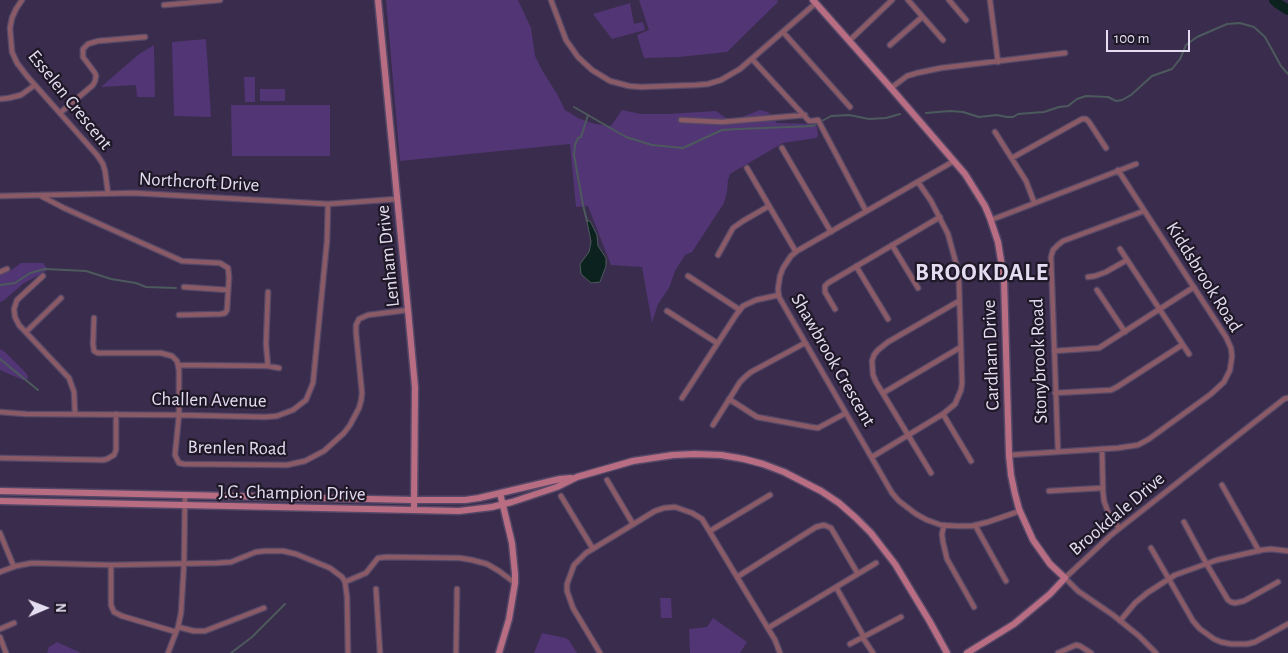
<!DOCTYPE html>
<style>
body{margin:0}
#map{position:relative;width:1288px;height:653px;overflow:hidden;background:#3a2c4d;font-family:"Alegreya Sans",sans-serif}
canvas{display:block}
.north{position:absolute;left:20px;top:583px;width:50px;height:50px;-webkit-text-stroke:4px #1e1827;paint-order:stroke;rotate:89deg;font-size:14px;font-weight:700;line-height:20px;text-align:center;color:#e4dcf1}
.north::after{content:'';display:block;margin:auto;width:18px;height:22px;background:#e4dcf1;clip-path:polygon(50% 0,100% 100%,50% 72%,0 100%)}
.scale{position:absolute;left:1106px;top:30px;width:84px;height:22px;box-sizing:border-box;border:2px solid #e4dcf1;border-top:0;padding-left:6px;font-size:15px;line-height:18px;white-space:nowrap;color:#e4dcf1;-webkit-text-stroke:4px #1e1827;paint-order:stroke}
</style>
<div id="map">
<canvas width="1288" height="653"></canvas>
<div class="north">N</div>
<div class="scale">100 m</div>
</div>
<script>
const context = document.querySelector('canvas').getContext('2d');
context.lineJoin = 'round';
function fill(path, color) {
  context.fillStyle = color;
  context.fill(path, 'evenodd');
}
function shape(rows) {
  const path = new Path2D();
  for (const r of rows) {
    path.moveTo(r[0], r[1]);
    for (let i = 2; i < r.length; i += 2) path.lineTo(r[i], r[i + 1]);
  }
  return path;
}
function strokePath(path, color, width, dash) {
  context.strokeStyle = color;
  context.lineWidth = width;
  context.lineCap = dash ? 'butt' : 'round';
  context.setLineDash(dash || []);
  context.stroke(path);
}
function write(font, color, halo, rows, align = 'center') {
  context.font = font + ' "Alegreya Sans",sans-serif';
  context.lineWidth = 4.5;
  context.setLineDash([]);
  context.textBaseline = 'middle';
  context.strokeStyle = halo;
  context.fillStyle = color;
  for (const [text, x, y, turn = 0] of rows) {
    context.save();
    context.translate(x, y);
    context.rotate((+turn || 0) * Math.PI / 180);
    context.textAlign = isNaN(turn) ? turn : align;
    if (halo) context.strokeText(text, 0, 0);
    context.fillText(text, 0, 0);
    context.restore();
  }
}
const green = shape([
 [386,0,518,0,531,28,535,56,542,70,557,94,565,110,578,118,595,124,611,126,622,110,641,114,668,114,716,111,726,118,737,119,760,110,768,112,777,123,813,124,817,127,818,136,816,138,783,143,730,174,728,180,727,192,724,203,692,252,685,255,675,271,669,288,658,304,652,323,642,267,611,265,588,206,576,207,570,144,400,161],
 [639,0,777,0,778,2,727,52,679,57,644,58,637,35,649,30],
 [630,3,634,24,643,22,645,30,612,39,593,14],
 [206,39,211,117,174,116,172,42],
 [154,45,155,97,137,97,136,85,101,87,139,54],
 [244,77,255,77,255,102,245,102],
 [260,89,285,89,285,101,260,101],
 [231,105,330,105,330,156,232,156],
 [21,263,43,263,47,268,45,272,24,283,3,301,0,302,0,275,10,271],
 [0,349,5,352,26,373,28,377,27,380,23,380,0,370],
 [660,598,671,598,672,618,661,618],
 [713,618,747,642,740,653,690,653,689,629,707,627],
 [542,633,565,638,569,640,577,653,534,653],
 [57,642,81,653,47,653,49,647]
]);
const water = shape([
 [587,221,590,221,597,235,598,246,606,258,606,266,600,282,591,283,581,274,580,264,589,252,591,242,587,221]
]);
const stream = shape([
 [574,107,626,137,652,145,683,148,722,130,739,129,813,126,831,116,849,115,869,119,886,118,900,114],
 [926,113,950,111,963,112,979,117,997,115,1007,117,1013,117,1018,114,1044,112,1059,107,1068,106,1077,99,1086,96,1108,97,1116,101,1122,100,1131,95,1152,76,1172,69,1180,59,1186,45,1197,37,1227,24,1240,23,1254,27,1265,37,1281,66,1288,74],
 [587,221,583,205,574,155,575,145,578,138,581,137,588,115],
 [0,285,15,283,30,273,45,269,86,271,111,279,136,283,146,287,176,288],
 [0,359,38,390],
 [231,653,252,637,285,604]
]);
const river = shape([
 [1274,0,1277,3,1288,10]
]);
const street = shape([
 [22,0,16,9,12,18,10,28,12,52,17,63,27,76,97,155,103,164,105,171,108,193],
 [551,0,566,40,578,57,592,70,610,81,629,86,641,87,696,85,708,84,721,80,740,69,816,3],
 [908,0,943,40],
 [949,0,966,20],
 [990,0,998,62],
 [164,5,220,0],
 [783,32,850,107],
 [849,41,892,0],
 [890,45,922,17],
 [752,59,809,121,812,121,818,120,866,211],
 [891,88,907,76,917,73,941,68,1065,53],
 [0,99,9,98,21,95,35,85],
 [60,113,93,85,95,81,96,76,95,73,83,57,83,49,88,44,98,41,145,37],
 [681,120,722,122,805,115],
 [995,132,1026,181,1034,202],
 [782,148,831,232],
 [1012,158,1082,119,1086,119,1089,122,1106,148],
 [954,161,797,251,791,256,783,268,780,276,778,289,779,297,892,493,899,501,916,514,927,520,941,525,957,526,972,526,988,522,1020,511],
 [747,168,796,252],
 [0,196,134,193,328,204,397,199],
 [41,196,64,208,182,261,220,263,228,268,229,277,227,310,225,313,221,314,179,315],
 [991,220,1136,164],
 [892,245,918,288],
 [1120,249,1189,354],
 [718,255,733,228,743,221,769,206],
 [856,266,888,319],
 [0,272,7,269],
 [43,276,17,300,14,309,15,317,19,325,69,378,74,392,75,414],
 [688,276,740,310],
 [1088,277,1095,276,1106,272,1127,260],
 [184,287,228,290],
 [1097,290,1125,332],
 [835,309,825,292,825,286,828,283,940,217],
 [667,311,717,343],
 [94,318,93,344,94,351,98,353,161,353,172,356,177,361,179,370,179,415,175,455,179,463,184,464,287,465,305,461,324,451,344,433,350,425,359,408,361,401,362,393,356,333,356,325,359,319,368,315,408,310],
 [26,332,61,298],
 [1054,351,1099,348,1194,287],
 [179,365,268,366,279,368],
 [268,366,266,344,268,292],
 [883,393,961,347],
 [1055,393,1111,390,1117,387,1182,345],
 [682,398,736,315,743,306,756,300,779,295],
 [729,399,757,417,811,427,818,428,846,413],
 [0,412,26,414,179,415,265,417,277,416,293,410,306,400,313,383,327,241,328,204],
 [943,414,971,461],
 [713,425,740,382,745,377,751,372,805,343],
 [1102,449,1103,492,1104,501,1108,512,1119,528],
 [1058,452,1051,257,1053,250,1058,245,1063,241,1144,211],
 [1009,455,1118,448,1138,445,1149,439,1211,394,1224,382,1230,370,1232,356,1231,348,1226,337,1118,170],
 [872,457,943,414,955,404,961,390,962,383,959,283,957,267,948,234,931,201,918,182],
 [0,458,103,460,107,459,114,455,116,450,116,414],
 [931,473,876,382,873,375,872,361,874,355,878,350,888,342,959,301],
 [607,480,633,524],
 [1222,485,1259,551],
 [1049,491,1102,488],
 [561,496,593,549],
 [1184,522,1206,563,1228,600,1231,602,1235,603,1244,601,1278,582],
 [944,525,942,534,943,542,947,559,974,607],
 [975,525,1006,581],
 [710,531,770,495],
 [0,533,14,567],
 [1151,548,1193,621,1200,629,1214,639,1221,642,1231,644,1247,644,1255,642,1288,624],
 [111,565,111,605,114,612,122,616,176,632],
 [0,572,16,566,32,563,111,565,217,563,231,562,256,552,265,551,283,551,296,554,330,568,342,577,345,582,347,597,348,653],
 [737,577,816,527,824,525,831,528,858,574],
 [345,582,366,573,378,558,387,557,460,558,472,560,487,564,499,571,515,583],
 [836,587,864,637],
 [376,589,380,653],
 [1120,621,1135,603,1147,593,1175,575,1217,560,1262,550,1271,549,1288,551],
 [178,627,194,631,205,631,264,608],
 [768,628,876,563],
 [0,629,14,623],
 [0,637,6,653],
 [863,638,873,653],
 [850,644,901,617],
 [168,653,178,627,181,613,184,564,185,495],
 [456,653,457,589],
 [600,653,573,608,567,591,567,584,574,565,586,553,655,511,664,508,675,507,692,513,702,519,775,640,780,653],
 [1058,653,1076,645,1080,646,1091,653],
 [1156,653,1139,636,1113,615,1078,591,1065,578,1111,535,1284,399,1287,398]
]);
const secondary = shape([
 [378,0,408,310,415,387,414,510],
 [813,0,891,88,965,174,985,206,990,218,998,242,1004,279,1009,455,1011,475,1015,494,1019,509,1033,540,1050,564,1065,578,1050,594,1014,624,967,653],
 [0,491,414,500,465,500,479,498,560,479,571,478],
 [0,501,459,511,492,507,512,502,557,487,577,477,633,461,673,455,695,454,721,455,744,459,763,464,784,472,821,491,839,503,856,518,871,533,895,564,930,622,947,653],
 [499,653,509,619,515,583,515,574,512,543,500,493]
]);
const streetNames = [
 ["Esselen Crescent",70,100,51],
 ["Northcroft Drive",199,182,3],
 ["Lenham Drive",388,256,-96],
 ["Kiddsbrook Road",1204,277,58],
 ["Cardham Drive",991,355,-92],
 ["Shawbrook Crescent",833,360,60],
 ["Stonybrook Road",1039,361,-92],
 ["Challen Avenue",209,400,1],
 ["Brenlen Road",237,448,1],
 ["J.G. Champion Drive",292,493,1],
 ["Brookdale Drive",1117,514,-40]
];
const districtNames = [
 ["BROOKDALE",982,273]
];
fill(green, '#523574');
fill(water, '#0c221e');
strokePath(water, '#4d5a5d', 1);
strokePath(stream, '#4d5a5d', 2);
strokePath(river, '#0c221e', 10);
strokePath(street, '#554867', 7);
strokePath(secondary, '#554867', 9);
strokePath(street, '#8a5a66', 4.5);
strokePath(secondary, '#b96d82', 6);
write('19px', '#e4dcf1', '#1e1827', streetNames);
context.letterSpacing = '1px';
write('bold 24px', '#e4dcf1', '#1e1827', districtNames);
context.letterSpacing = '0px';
</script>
